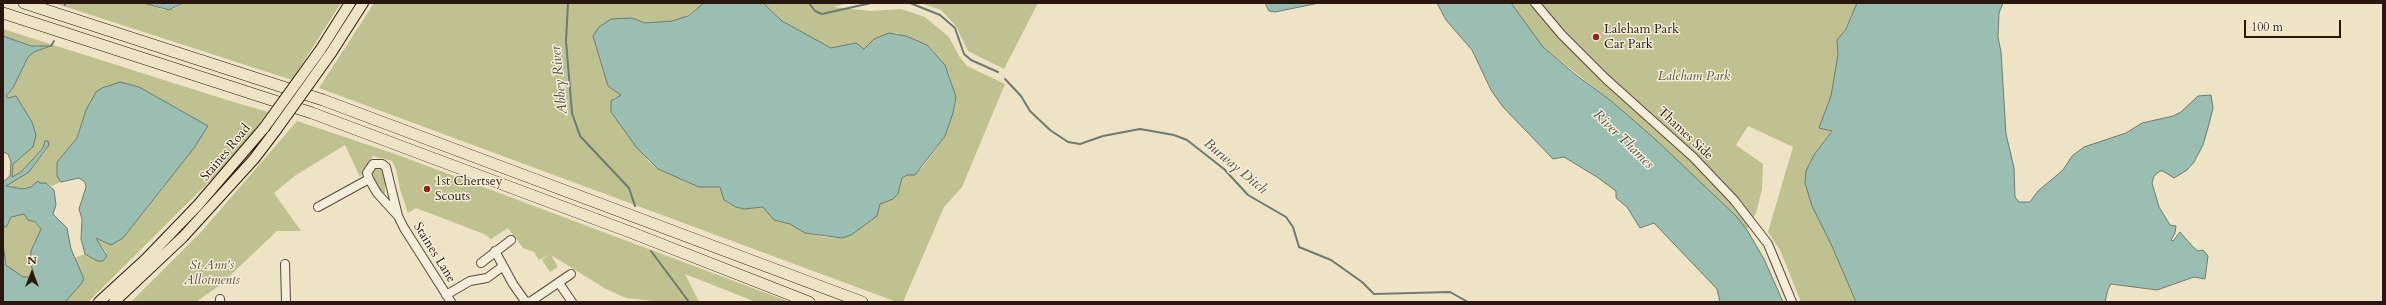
<!DOCTYPE html>
<style>
body{margin:0}
#map{position:relative;width:2386px;height:305px;overflow:hidden;background:#eee3c5;font-family:Cardo,serif}
canvas{display:block}
.frame{position:absolute;inset:0;border:4px solid #29160e;pointer-events:none}
.north{position:absolute;left:12px;top:253px;width:40px;height:40px;-webkit-text-stroke:3px #f4edd9;paint-order:stroke;rotate:0deg;font-size:11px;font-weight:700;line-height:16px;text-align:center;color:#29160e}
.north::after{content:'';display:block;margin:auto;width:14px;height:18px;background:#29160e;clip-path:polygon(50% 0,100% 100%,50% 72%,0 100%)}
.scale{position:absolute;left:2244px;top:20px;width:97px;height:18px;box-sizing:border-box;border:2px solid #29160e;border-top:0;padding-left:5px;font-size:12px;line-height:14px;white-space:nowrap;color:#29160e;-webkit-text-stroke:3px #f4edd9;paint-order:stroke}
</style>
<div id="map">
<canvas width="2386" height="305"></canvas>
<div class="frame"></div>
<div class="north">N</div>
<div class="scale">100 m</div>
</div>
<script>
const context = document.querySelector('canvas').getContext('2d');
context.lineJoin = 'round';
function fill(path, color) {
  context.fillStyle = color;
  context.fill(path, 'evenodd');
}
function shape(rows) {
  const path = new Path2D();
  for (const r of rows) {
    path.moveTo(r[0], r[1]);
    for (let i = 2; i < r.length; i += 2) path.lineTo(r[i], r[i + 1]);
  }
  return path;
}
function strokePath(path, color, width, dash) {
  context.strokeStyle = color;
  context.lineWidth = width;
  context.lineCap = dash ? 'butt' : 'round';
  context.setLineDash(dash || []);
  context.stroke(path);
}
function write(font, color, halo, rows, align = 'center') {
  context.font = font + ' Cardo,serif';
  context.lineWidth = 3;
  context.setLineDash([]);
  context.textBaseline = 'middle';
  context.strokeStyle = halo;
  context.fillStyle = color;
  for (const [text, x, y, turn = 0] of rows) {
    context.save();
    context.translate(x, y);
    context.rotate((+turn || 0) * Math.PI / 180);
    context.textAlign = isNaN(turn) ? turn : align;
    if (halo) context.strokeText(text, 0, 0);
    context.fillText(text, 0, 0);
    context.restore();
  }
}
const green = shape([
 [54,3,143,3,164,10,174,9,183,3,341,3,292,80],
 [374,3,704,3,684,18,672,21,645,23,632,18,593,36,608,86,621,95,614,98,648,161,658,169,699,187,720,187,727,202,736,207,744,209,763,207,776,221,790,224,803,232,824,237,842,238,868,223,880,204,893,199,900,189,902,178,907,175,913,175,923,167,945,136,956,102,954,91,949,74,897,33,874,39,864,49,858,44,831,48,782,21,763,3,850,3,833,7,871,11,901,9,925,17,949,37,959,56,967,66,1005,84,962,187,944,207,903,302,897,302,319,88],
 [921,3,1038,3,1004,69,968,51,956,26,941,10],
 [1511,3,1857,3,1846,29,1837,40,1838,53,1831,96,1819,128,1832,130,1814,155,1831,244,1856,302,1801,302,1780,250,1768,232,1793,147,1748,126,1736,145,1763,164,1762,189,1756,213,1747,230,1655,139,1610,100,1543,47,1523,22],
 [3,29,227,100,268,112,233,158,88,302,65,302,83,280,74,258,85,254,88,257,107,253,96,238,109,244,132,227,194,148,162,101,139,87,102,88,96,93,86,110,77,138,57,162,61,182,52,186,46,183,23,189,7,188,6,186,12,181,29,172,47,149,45,142,43,148,21,172,12,177,13,164,35,129,16,96,8,98,6,96,13,88,27,57,34,52,50,47,31,46,3,36],
 [297,121,398,155,790,302,756,302,685,274,699,302,662,302,626,298,606,289,551,255,558,267,550,272,542,260,549,255,539,260,534,252,523,248,508,228,491,239,484,234,416,208,408,213,400,189,396,169,392,161,373,156,360,177,345,145,296,175,274,193,301,231,277,231,220,285,196,302,131,302,201,232],
 [379,166,385,171,385,193,382,194,372,174,375,168],
 [24,214,28,220,34,222,41,229,31,251,30,263,34,273,32,277,23,277,11,270,4,260,3,228,8,226,11,217]
]);
const water = shape([
 [143,3,183,3,169,10,143,3],
 [704,3,763,3,782,21,831,48,856,43,864,49,874,39,889,33,906,36,927,45,945,65,956,97,953,113,945,136,915,175,907,175,902,178,898,194,893,199,880,204,877,216,851,235,842,238,805,233,790,224,774,220,763,207,744,209,736,207,724,200,720,187,699,187,658,169,637,148,611,112,611,101,621,95,608,86,593,36,599,27,611,19,632,18,645,23,672,21,688,16,704,3],
 [1265,3,1319,3,1275,12,1269,11,1265,3],
 [1437,3,1511,3,1543,47,1576,75,1610,100,1655,139,1736,216,1747,230,1764,259,1783,302,1720,302,1717,289,1654,223,1640,228,1627,207,1616,198,1616,191,1597,177,1564,157,1553,159,1503,107,1491,90,1472,50,1446,20,1437,3],
 [1857,3,2003,3,1999,13,1998,37,2001,52,2006,134,2014,168,2015,197,2019,202,2030,202,2038,191,2063,170,2072,156,2084,147,2126,133,2142,123,2173,116,2181,112,2198,96,2211,95,2213,108,2209,124,2203,145,2194,162,2187,170,2174,178,2163,171,2160,171,2154,176,2152,183,2159,207,2170,225,2176,226,2175,233,2171,240,2173,241,2180,232,2193,247,2198,251,2203,250,2208,256,2205,279,2194,277,2157,290,2111,284,2108,289,2105,302,1856,302,1831,244,1812,206,1805,183,1806,171,1814,155,1832,131,1819,128,1831,96,1838,54,1837,40,1846,29,1857,3],
 [3,36,31,46,51,46,34,52,28,57,13,88,6,96,8,98,16,96,32,122,36,135,33,147,13,164,12,177,21,172,43,148,45,141,48,141,49,145,29,172,6,186,23,189,31,187,38,181,40,183,46,183,54,190,56,205,53,214,67,228,71,249,84,279,81,284,65,302,3,302,3,244,6,265,23,277,31,277,34,273,30,263,31,251,41,229,35,222,28,220,24,214,11,217,7,226,3,228,3,182,10,176,11,162,8,154,3,152,3,36],
 [120,82,139,87,208,126,194,148,123,238,111,245,96,238,107,256,103,261,97,261,85,254,81,239,82,219,79,209,86,187,85,182,79,178,61,182,57,176,57,162,77,138,86,110,96,92,102,88,120,82]
]);
const stream = shape([
 [65,3,65,5],
 [568,3,566,41,572,113,580,136,629,188,635,206],
 [809,3,815,11,822,14,871,3],
 [910,3,940,15,955,28,964,54,971,60,998,72],
 [51,46,54,41],
 [1005,79,1021,96,1030,111,1050,130,1068,142,1080,144,1103,136,1140,129,1174,135,1187,140,1224,169,1248,195,1286,217,1293,227,1299,247,1331,260,1362,282,1374,294,1450,292,1468,302],
 [651,251,689,302]
]);
const minor = shape([
 [1535,3,1562,35,1606,79,1693,157,1734,200,1768,244,1792,302],
 [318,207,369,179],
 [398,216,377,193,369,179,367,173,373,164,382,164,386,167,398,216,404,228,451,302],
 [495,251,513,284,525,301,529,302],
 [481,263,511,240],
 [285,264,286,302],
 [559,283,572,302],
 [446,295,470,281,487,278,502,267],
 [220,299,220,302],
 [530,302,571,274]
]);
const major = shape([
 [321,49,350,3],
 [331,53,363,3],
 [99,302,146,259,198,205,264,128],
 [114,302,183,237,254,159,276,130]
]);
const highway = shape([
 [24,3,323,100,862,302],
 [3,13,312,113,630,232,809,302]
]);
const majorBridge = shape([
 [264,128,321,49],
 [276,130,331,53]
]);
const markers = [
 [1596,37,4,"#8f2418"],
 [427,189,4,"#8f2418"]
];
const poiNames = [
 ["Laleham Park",1604,30],
 ["Car Park",1604,45],
 ["1st Chertsey",435,182],
 ["Scouts",435,197]
];
const parkNames = [
 ["Laleham Park",1694,77],
 ["St Ann's",212,266],
 ["Allotments",212,281]
];
const streetNames = [
 ["Thames Side",1685,134,43],
 ["Staines Road",226,153,-50],
 ["Staines Lane",434,253,58]
];
const waterNames = [
 ["Abbey River",560,80,-96],
 ["River Thames",1623,140,44],
 ["Burway Ditch",1235,167,40]
];
fill(green, '#bfc190');
fill(water, '#9abeb1');
strokePath(water, '#6d7b70', 1);
strokePath(stream, '#6d7b70', 2);
strokePath(minor, '#5a493c', 10);
strokePath(major, '#29160e', 12);
strokePath(highway, '#29160e', 12);
strokePath(minor, '#f4edd9', 8);
strokePath(major, '#eee3c5', 10);
strokePath(highway, '#eee3c5', 11);
strokePath(majorBridge, '#29160e', 12, []);
strokePath(majorBridge, '#eee3c5', 10);
for (const [x, y, r, color] of markers) {
  const dot = new Path2D();
  dot.arc(x, y, r, 0, 2 * Math.PI);
  context.fillStyle = color;
  context.fill(dot);
  strokePath(dot, '#f4edd9', 1.5);
}
write('13px', '#29160e', '#f4edd9', poiNames, 'left');
write('italic 13px', '#5e523c', '#f4edd9', parkNames);
write('13px', '#29160e', '#f4edd9', streetNames);
write('italic 14px', '#515147', '#f4edd9', waterNames);
</script>
